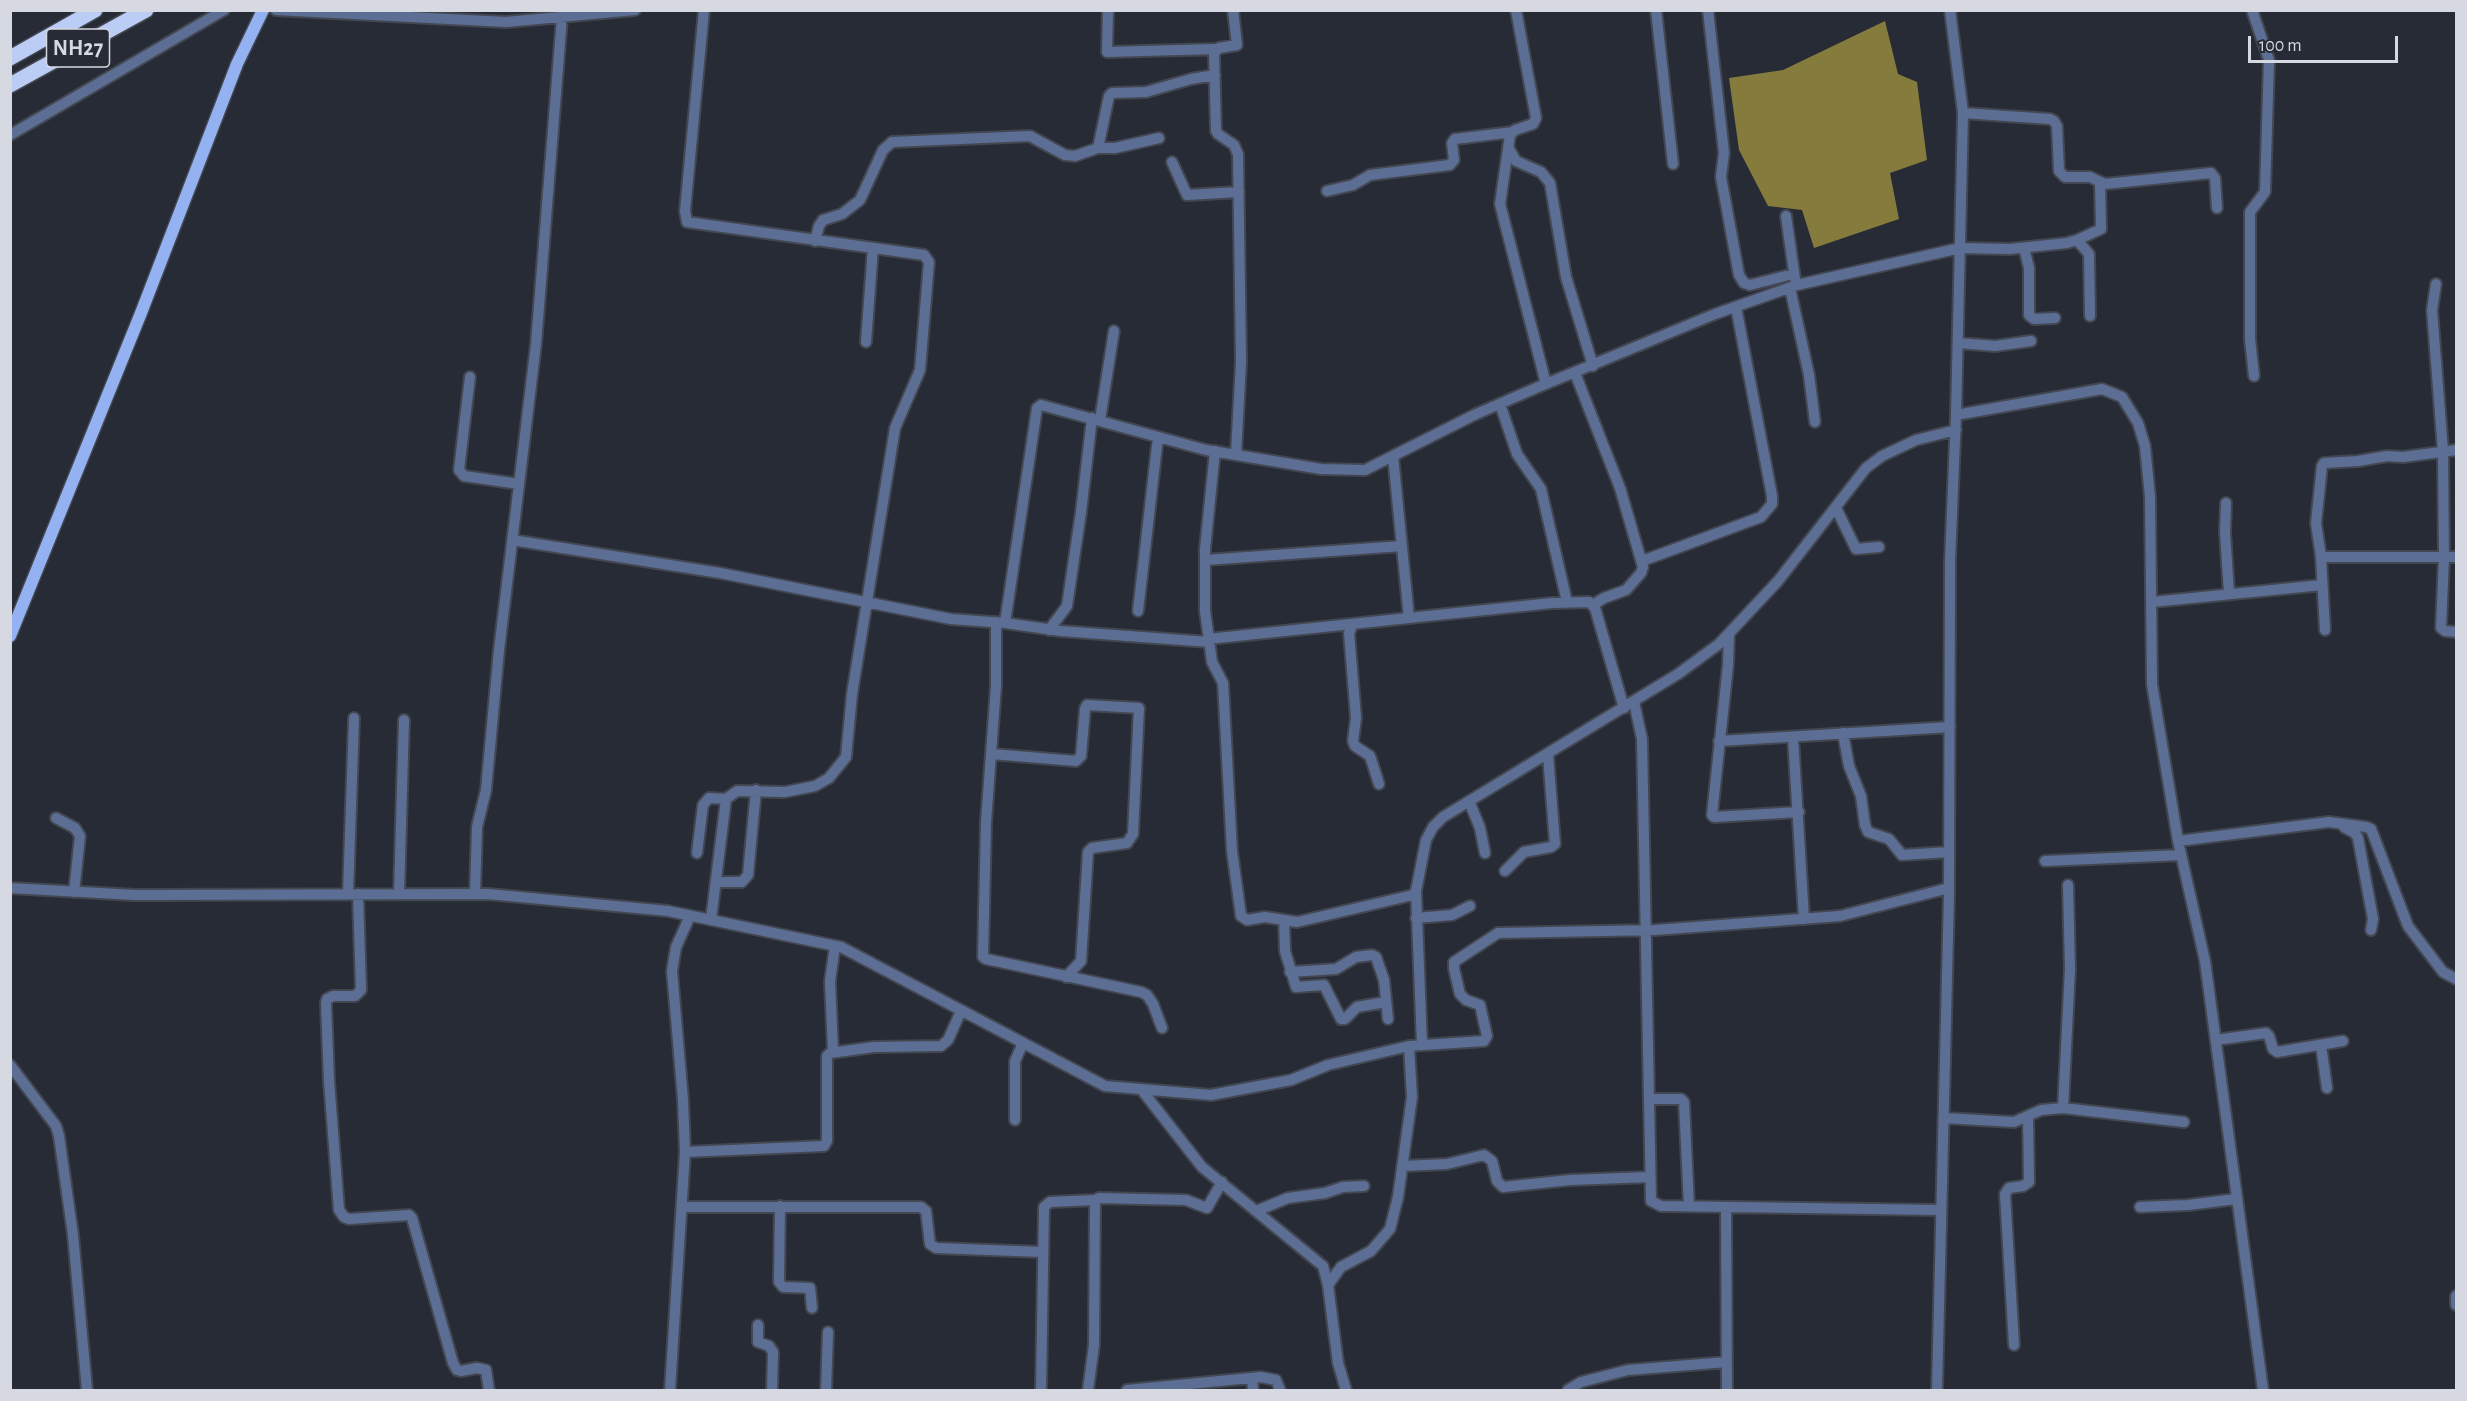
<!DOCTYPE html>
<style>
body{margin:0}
#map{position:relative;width:2467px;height:1401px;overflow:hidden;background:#262b36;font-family:"Alegreya Sans",sans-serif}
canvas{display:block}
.frame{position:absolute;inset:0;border:12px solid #d6d9e1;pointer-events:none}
.scale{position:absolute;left:2248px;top:36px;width:150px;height:27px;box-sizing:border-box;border:3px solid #d6d9e1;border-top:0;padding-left:8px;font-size:18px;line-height:21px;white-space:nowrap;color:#d6d9e1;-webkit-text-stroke:4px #262b36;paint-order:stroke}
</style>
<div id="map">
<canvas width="2467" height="1401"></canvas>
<div class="frame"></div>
<div class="scale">100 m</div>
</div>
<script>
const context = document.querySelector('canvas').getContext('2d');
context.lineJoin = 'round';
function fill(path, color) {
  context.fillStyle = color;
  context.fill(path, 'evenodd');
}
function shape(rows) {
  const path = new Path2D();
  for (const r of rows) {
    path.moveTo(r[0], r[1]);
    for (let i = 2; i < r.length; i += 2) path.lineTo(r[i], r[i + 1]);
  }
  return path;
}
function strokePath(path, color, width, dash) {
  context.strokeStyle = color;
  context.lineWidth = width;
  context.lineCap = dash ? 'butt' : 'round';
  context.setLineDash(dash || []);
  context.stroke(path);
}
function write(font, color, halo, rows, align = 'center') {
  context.font = font + ' "Alegreya Sans",sans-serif';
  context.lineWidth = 6;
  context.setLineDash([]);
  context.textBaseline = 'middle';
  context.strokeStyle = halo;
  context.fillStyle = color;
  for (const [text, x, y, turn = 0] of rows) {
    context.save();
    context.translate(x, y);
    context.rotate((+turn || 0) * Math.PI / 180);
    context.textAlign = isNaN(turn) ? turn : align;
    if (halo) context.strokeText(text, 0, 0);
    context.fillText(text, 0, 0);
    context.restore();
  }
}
const water = shape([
 [1885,21,1898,74,1917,82,1927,160,1890,173,1899,219,1814,248,1802,210,1768,206,1739,150,1729,78,1783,70]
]);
const minor = shape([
 [276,10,506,22,635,10],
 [704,10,685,211,687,222,924,255,929,262,920,370,895,428,852,694,846,757,829,778,815,786,785,792,737,791,726,799,711,920],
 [1108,10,1107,52,1216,49],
 [1233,10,1237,45,1219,48,1214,53,1216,131,1218,134,1234,145,1238,154,1241,362,1236,454],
 [1516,10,1536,118,1533,124,1515,130,1510,135,1500,204,1546,384],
 [1656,10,1673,164],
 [1708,10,1724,153,1721,177,1739,275,1744,283,1750,285,1793,274],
 [2252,10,2269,60,2265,192,2250,212,2250,339,2254,376],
 [1963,113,2050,119,2054,121,2057,126,2059,171,2065,177,2090,177,2105,184,2211,173,2215,178,2217,208],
 [10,135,224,10],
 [1508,147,1516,161,1541,172,1550,183,1566,277,1593,366],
 [1098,148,1115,148,1159,138],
 [1172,162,1187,195,1239,192],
 [1327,191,1353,185,1370,175,1450,165,1454,160,1452,143,1455,139,1513,132],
 [1786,216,1795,279],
 [2077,240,2089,254,2090,316],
 [815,241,819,226,823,220,842,214,860,200,883,150,892,142,1030,136,1065,155,1075,156,1098,148,1109,96,1112,93,1146,92,1191,79,1215,75],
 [2024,248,2029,268,2029,315,2034,319,2055,318],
 [2436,284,2432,310,2443,451,2444,557,2441,628,2445,631,2456,632],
 [1790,288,1809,375,1815,422],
 [866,342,873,248],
 [1958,343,1995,346,2031,341],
 [1575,373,1620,488,1643,567,1641,573,1626,590,1604,598,1593,605],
 [470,377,459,470,464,476,519,484],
 [1500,404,1517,454,1541,489,1567,602],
 [1956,415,2102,389,2122,397,2138,423,2145,446,2150,497,2152,684,2178,841,2205,961,2263,1390],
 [1100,420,1114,331],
 [1215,451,1205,549,1205,611,1212,662,1223,683,1232,851,1241,916,1247,920,1265,917,1297,922,1413,895,1416,891,1426,840,1433,827,1443,817,1678,674,1719,644,1778,581,1866,468,1882,456,1916,440,1956,430],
 [1393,456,1409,618],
 [2226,503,2225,532,2229,593],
 [1836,508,1856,549,1879,547],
 [512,540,720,573,951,619,1005,623,1061,631,1209,642],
 [2321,557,2316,523,2322,466,2324,463,2358,461,2387,456,2403,457,2456,450],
 [1205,560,1402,546],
 [1642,561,1761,517,1772,504,1772,496,1736,307],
 [2152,602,2322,585],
 [1138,611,1158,437],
 [996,622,996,686,986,822,983,957,986,959,1141,992,1147,995,1153,1004,1162,1028],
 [1005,623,1037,408,1041,405,1206,450,1321,469,1365,470,1474,415,1536,388,1715,314,1797,285,1960,248,2010,249,2067,243,2077,240,2101,229,2100,182],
 [1353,624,1349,633,1356,718,1353,741,1355,746,1370,756,1379,784],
 [1049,630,1067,606,1081,512,1092,418],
 [2325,630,2321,557,2456,557],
 [1729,635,1728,665,1712,815,1714,817,1799,812],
 [1208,639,1552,603,1589,602,1595,608,1624,708],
 [1634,702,1642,739,1651,1201,1661,1206,1941,1210],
 [1843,733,1849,766,1861,796,1865,825,1868,832,1889,839,1902,855,1949,852],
 [1793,737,1804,919],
 [1719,741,1950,727],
 [992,754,1076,761,1081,756,1085,709,1087,705,1139,708,1133,834,1127,843,1092,848,1088,852,1081,961,1066,977],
 [1469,801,1480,828,1485,853],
 [56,818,75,828,80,836,74,892],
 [2344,827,2355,833,2358,838,2373,919,2371,930],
 [2178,841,2329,822,2366,827,2371,829,2408,926,2443,972,2456,979],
 [697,853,703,805,709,798,726,799],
 [2045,861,2181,855],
 [1505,871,1524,852,1551,847,1555,844,1548,755],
 [716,882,742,882,748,875,756,790],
 [10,888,135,895,488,894,668,911,841,947,1105,1086,1211,1095,1291,1080,1328,1065,1409,1046,1484,1041,1487,1036,1480,1005,1466,1000,1460,994,1454,969,1454,962,1498,933,1655,930,1840,916,1949,888],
 [1416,891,1422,1045],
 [348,894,354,718],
 [358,894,361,990,355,996,333,996,327,999,326,1003,329,1081,339,1210,344,1217,349,1219,409,1215,412,1218,453,1363,457,1370,461,1371,477,1368,486,1370,489,1390],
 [399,894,404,720],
 [475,894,477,827,486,790,499,650,536,344,562,17],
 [1416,918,1452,915,1470,906],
 [1284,920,1285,951,1296,987,1324,985,1341,1019,1345,1019,1357,1007,1386,1002],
 [1290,972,1336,969,1356,957,1372,955,1376,957,1384,980,1388,1019],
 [2216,1040,2266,1033,2269,1036,2273,1049,2277,1052,2343,1041],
 [2321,1045,2327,1088],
 [833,1052,830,981,835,946],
 [10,1065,56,1126,59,1136,73,1235,87,1390],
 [1141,1089,1202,1167,1323,1266,1328,1285,1338,1363,1346,1390],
 [1649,1099,1681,1099,1684,1102,1689,1206],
 [2063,1108,2070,969,2068,885],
 [1944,1118,2014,1122,2041,1110,2063,1108,2184,1122],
 [1015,1120,1015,1061,1023,1043],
 [685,1152,824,1146,827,1141,827,1056,830,1053,874,1047,941,1046,948,1040,961,1011],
 [1402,1166,1447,1164,1484,1155,1492,1161,1497,1181,1503,1187,1570,1180,1650,1177],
 [780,1206,779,1282,783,1287,810,1288,812,1308],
 [682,1207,921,1207,926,1211,930,1244,936,1248,1043,1252],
 [1726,1207,1727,1390],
 [2140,1207,2188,1205,2236,1199],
 [1256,1211,1288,1198,1325,1193,1343,1187,1364,1186],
 [1328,1285,1341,1267,1371,1251,1390,1229,1398,1197,1412,1097,1409,1046],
 [2456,1296,2456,1305],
 [758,1325,758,1342,769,1346,773,1352,772,1390],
 [2014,1345,2005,1194,2009,1188,2023,1186,2029,1182,2028,1116],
 [1252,1378,1253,1390],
 [670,1390,685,1152,683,1100,672,971,676,947,690,916],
 [826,1390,828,1332],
 [1041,1390,1044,1207,1050,1202,1095,1200],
 [1088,1390,1094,1345,1095,1200,1099,1198,1186,1200,1207,1208,1222,1182],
 [1127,1390,1261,1377,1276,1380,1280,1390],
 [1568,1390,1581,1382,1628,1370,1727,1362],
 [1937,1390,1949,894,1950,561,1956,415,1963,113,1950,10]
]);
const major = shape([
 [10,636,141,313,237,64,263,10]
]);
const highway = shape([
 [10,58,95,10],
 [10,85,146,10]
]);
const shields = [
 [78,48,63]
];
const shieldNames = [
 ["NH27",78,48]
];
fill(water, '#857b3d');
strokePath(minor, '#424751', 14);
strokePath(major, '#424751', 15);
strokePath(highway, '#424751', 18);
strokePath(minor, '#5d6e95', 10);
strokePath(major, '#94b1f1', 12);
strokePath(highway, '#bbcdf4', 15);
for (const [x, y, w] of shields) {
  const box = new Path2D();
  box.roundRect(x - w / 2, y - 19, w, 38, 4.5);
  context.fillStyle = '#262b36';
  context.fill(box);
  strokePath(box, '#d6d9e1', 1.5);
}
write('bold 22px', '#d6d9e1', null, shieldNames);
</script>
